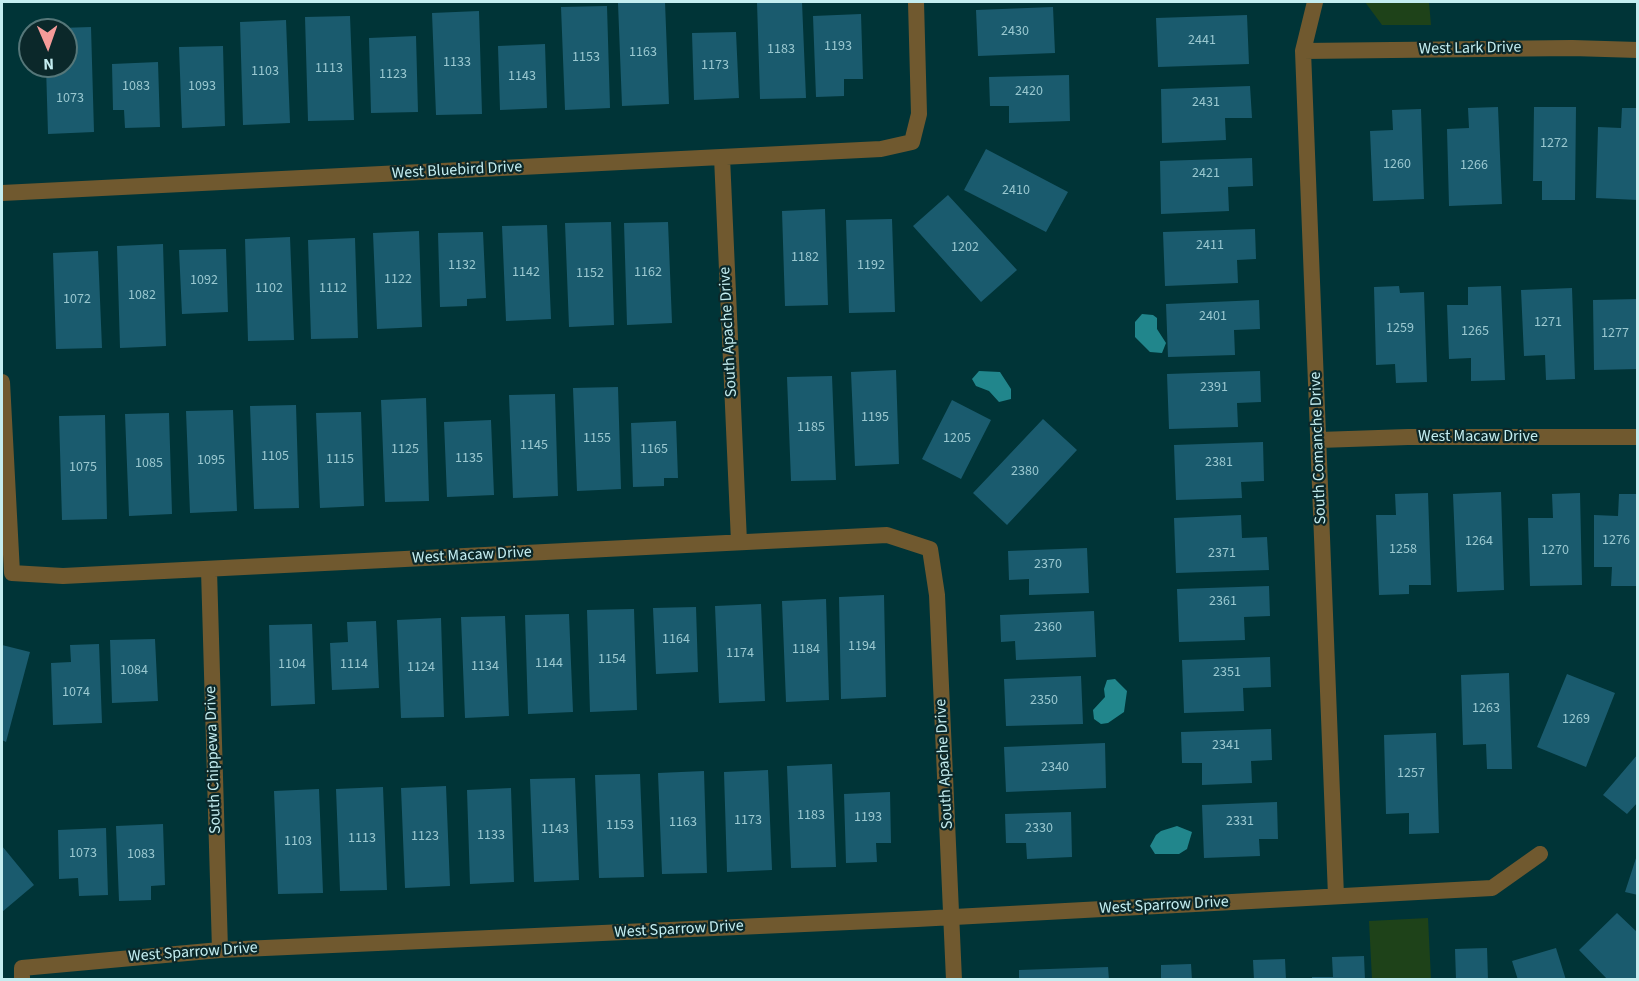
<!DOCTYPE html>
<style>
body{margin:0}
#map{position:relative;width:1639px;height:981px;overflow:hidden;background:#003437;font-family:"Source Sans 3",sans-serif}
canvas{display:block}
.frame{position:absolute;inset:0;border:3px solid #c4edf0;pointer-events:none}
.north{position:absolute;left:18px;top:18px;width:60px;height:60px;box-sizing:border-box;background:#0b282a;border:2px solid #557779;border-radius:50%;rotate:178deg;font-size:16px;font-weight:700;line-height:24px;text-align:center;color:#c4edf0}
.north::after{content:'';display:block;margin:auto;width:21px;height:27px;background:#f59b99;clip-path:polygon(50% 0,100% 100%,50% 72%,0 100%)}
</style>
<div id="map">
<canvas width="1639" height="981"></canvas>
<div class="frame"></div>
<div class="north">N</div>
</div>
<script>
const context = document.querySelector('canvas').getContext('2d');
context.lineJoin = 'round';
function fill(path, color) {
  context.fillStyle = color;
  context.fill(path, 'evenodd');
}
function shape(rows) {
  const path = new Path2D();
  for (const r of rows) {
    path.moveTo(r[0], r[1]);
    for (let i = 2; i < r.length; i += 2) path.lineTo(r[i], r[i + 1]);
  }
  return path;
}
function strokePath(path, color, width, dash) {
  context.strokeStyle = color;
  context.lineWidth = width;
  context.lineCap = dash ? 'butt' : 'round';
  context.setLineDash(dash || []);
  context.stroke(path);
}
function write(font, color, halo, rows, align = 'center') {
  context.font = font + ' "Source Sans 3",sans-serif';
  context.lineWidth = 4.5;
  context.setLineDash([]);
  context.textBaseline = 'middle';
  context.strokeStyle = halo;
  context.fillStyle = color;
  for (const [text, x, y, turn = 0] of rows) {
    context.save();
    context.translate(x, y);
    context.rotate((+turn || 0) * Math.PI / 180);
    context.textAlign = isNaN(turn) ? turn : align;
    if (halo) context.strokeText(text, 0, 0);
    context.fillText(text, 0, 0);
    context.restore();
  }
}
const green = shape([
 [1365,2,1429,2,1431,25,1382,25],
 [1428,918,1431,979,1372,979,1369,921]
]);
const water = shape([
 [1142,314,1153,315,1157,318,1157,329,1166,343,1162,353,1150,352,1135,337,1135,322],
 [979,371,1000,372,1011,389,1011,399,999,402,989,391,976,386,972,379],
 [1115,679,1127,691,1124,712,1108,723,1101,724,1094,719,1093,710,1105,697,1104,689,1107,680],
 [1177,826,1192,832,1187,849,1179,854,1155,854,1150,846,1156,835,1161,831]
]);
const building = shape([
 [665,2,669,104,622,106,618,3],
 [757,2,802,2,806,98,760,99],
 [607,6,610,108,565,110,561,7],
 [1053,7,1055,53,978,56,976,10],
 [479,11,482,114,436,115,432,13],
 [861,14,863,79,844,79,844,96,816,97,813,16],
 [1247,15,1249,64,1158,67,1156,18],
 [350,16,354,120,308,121,305,17],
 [286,20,290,123,243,125,240,22],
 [91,27,94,132,48,134,46,66,66,66,66,30,60,28],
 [736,32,739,98,694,100,692,33],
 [416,36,418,112,371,113,369,38],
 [545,44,547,108,500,110,498,46],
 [223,46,225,126,182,128,179,47],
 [158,62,160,127,125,128,124,110,113,110,112,64],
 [1069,75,1070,121,1009,123,1009,106,990,106,989,77],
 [1250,86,1252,118,1225,118,1226,140,1162,143,1161,89],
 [1498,107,1502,204,1449,206,1447,129,1469,128,1468,108],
 [1534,107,1576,107,1575,200,1542,200,1542,181,1533,181],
 [1622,108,1638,108,1638,200,1596,198,1598,127,1621,128],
 [1421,109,1424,199,1373,201,1370,131,1393,130,1392,110],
 [986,149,1068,192,1046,232,964,190],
 [1252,158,1253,186,1228,187,1229,211,1161,214,1160,161],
 [948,195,1017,270,981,302,913,226],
 [825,209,828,305,785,306,782,211],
 [892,219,895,312,849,313,846,220],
 [611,222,614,325,569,327,565,223],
 [668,222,672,323,627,325,624,223],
 [547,225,551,319,506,321,502,226],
 [1255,229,1256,259,1237,260,1238,283,1165,286,1163,232],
 [419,231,422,327,377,329,373,233],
 [483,232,486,298,467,299,467,306,440,307,438,233],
 [290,237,294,340,248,341,245,239],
 [355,238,358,338,311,339,308,240],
 [163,244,166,346,120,348,117,246],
 [226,249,228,312,182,314,179,250],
 [98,251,102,348,56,349,53,253],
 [1399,286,1400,293,1424,292,1427,382,1396,383,1395,364,1376,365,1374,287],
 [1501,286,1505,380,1471,381,1471,358,1449,359,1447,305,1468,305,1468,287],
 [1572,288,1575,379,1546,380,1545,355,1524,356,1521,290],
 [1638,299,1638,369,1594,370,1593,300],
 [1259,300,1260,329,1234,330,1235,355,1168,357,1166,304],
 [896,370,899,464,855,466,851,372],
 [1260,371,1261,402,1237,403,1238,427,1169,429,1167,374],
 [832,376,836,480,791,481,787,377],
 [618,387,621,489,577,491,573,388],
 [555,394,558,496,513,498,509,395],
 [426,398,429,501,385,502,381,400],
 [952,400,991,420,961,479,922,459],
 [296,405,299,508,254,509,250,406],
 [233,410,237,511,190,513,186,411],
 [361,412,364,506,320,508,316,413],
 [169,413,172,514,129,516,125,414],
 [105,415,107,519,62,520,59,416],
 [1043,419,1077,450,1007,525,973,493],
 [491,420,494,495,447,497,444,422],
 [676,421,678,478,664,478,664,486,633,487,631,423],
 [1263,442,1264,481,1241,482,1242,498,1176,500,1174,445],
 [1501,492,1504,590,1457,592,1453,494],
 [1428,493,1431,585,1409,585,1409,594,1379,595,1376,515,1396,515,1395,494],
 [1580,493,1582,585,1530,586,1528,518,1553,518,1552,494],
 [1619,494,1638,494,1638,586,1611,586,1612,567,1594,567,1594,515,1618,516],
 [1241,515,1242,538,1267,537,1269,570,1176,573,1174,518],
 [1087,548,1089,593,1029,595,1029,579,1009,580,1008,551],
 [1269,586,1270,616,1244,617,1245,640,1179,642,1177,589],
 [884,595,886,697,841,699,839,597],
 [826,599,829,700,786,702,782,601],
 [761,604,765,701,719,703,715,606],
 [696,607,698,672,656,674,653,608],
 [634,609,637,710,590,712,587,610],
 [1094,611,1096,657,1016,660,1015,641,1001,642,1000,615],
 [569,614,573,712,528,714,525,615],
 [505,616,509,716,465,718,461,617],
 [441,618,444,717,401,718,397,620],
 [376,621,379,688,332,690,330,643,348,642,347,622],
 [312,624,315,704,271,706,269,625],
 [155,639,158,701,112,703,110,640],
 [99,644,102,723,53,725,51,663,71,662,70,645],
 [2,645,30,652,6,742,2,740],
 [1270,657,1271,687,1243,688,1244,711,1184,713,1182,660],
 [1509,673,1512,769,1487,769,1486,744,1463,745,1461,675],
 [1567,674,1615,693,1586,767,1537,747],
 [1081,676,1083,724,1006,726,1004,679],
 [1271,729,1272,760,1251,761,1252,783,1202,785,1202,763,1182,763,1181,732],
 [1436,733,1439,833,1409,834,1409,813,1386,814,1384,735],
 [1105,743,1106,788,1006,792,1004,747],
 [1638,754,1638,802,1627,814,1603,795],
 [832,764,836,867,791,868,787,766],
 [768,770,772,870,727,872,724,772],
 [704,771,707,873,662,874,658,773],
 [640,774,644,877,599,878,595,775],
 [575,778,579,880,534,882,530,779],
 [446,786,450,886,405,888,401,788],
 [383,787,387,890,340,891,336,789],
 [511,788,514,882,470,884,467,790],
 [319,789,323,893,278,894,274,791],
 [890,792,891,843,876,843,877,862,846,863,844,794],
 [1277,802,1278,839,1259,839,1260,856,1204,858,1202,805],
 [1071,812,1072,857,1027,859,1026,843,1006,843,1005,814],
 [163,824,165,885,151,886,151,900,119,901,116,826],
 [106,828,108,895,79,896,78,878,59,879,58,830],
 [2,846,34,885,2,912],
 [1638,852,1638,895,1625,892],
 [1617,913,1638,933,1638,980,1608,980,1579,950],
 [1487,948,1488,980,1456,980,1455,949],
 [1556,948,1566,980,1518,980,1512,961],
 [1364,956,1365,980,1312,980,1312,977,1333,977,1332,957],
 [1285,959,1286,980,1254,980,1253,960],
 [1191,964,1192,980,1161,980,1161,965],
 [1108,967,1109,980,1019,980,1019,970]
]);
const minor = shape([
 [1315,2,1303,51,1336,896],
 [1303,51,1572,48,1638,50],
 [722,157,739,542],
 [2,193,881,149,912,142,919,114,916,2],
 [2,382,12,573,63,576,887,535,930,549,937,595,954,980],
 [1319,440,1408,437,1638,437],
 [209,570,220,950],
 [22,980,22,968,220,950,917,919,1492,888,1540,854]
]);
const numberNames = [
 ["2430",1015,32],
 ["2441",1202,41],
 ["1193",838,47],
 ["1183",781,50],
 ["1163",643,53],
 ["1153",586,58],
 ["1133",457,63],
 ["1173",715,66],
 ["1113",329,69],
 ["1103",265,72],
 ["1123",393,75],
 ["1143",522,77],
 ["1083",136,87],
 ["1093",202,87],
 ["2420",1029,92],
 ["1073",70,99],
 ["2431",1206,103],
 ["1272",1554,144],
 ["1260",1397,165],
 ["1266",1474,166],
 ["2421",1206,174],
 ["2410",1016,191],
 ["2411",1210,246],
 ["1202",965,248],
 ["1182",805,258],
 ["1132",462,266],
 ["1192",871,266],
 ["1142",526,273],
 ["1162",648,273],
 ["1152",590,274],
 ["1122",398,280],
 ["1092",204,281],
 ["1102",269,289],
 ["1112",333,289],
 ["1082",142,296],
 ["1072",77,300],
 ["2401",1213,317],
 ["1271",1548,323],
 ["1259",1400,329],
 ["1265",1475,332],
 ["1277",1615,334],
 ["2391",1214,388],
 ["1195",875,418],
 ["1185",811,428],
 ["1155",597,439],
 ["1205",957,439],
 ["1145",534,446],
 ["1125",405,450],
 ["1165",654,450],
 ["1105",275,457],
 ["1135",469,459],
 ["1115",340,460],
 ["1095",211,461],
 ["2381",1219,463],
 ["1085",149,464],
 ["1075",83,468],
 ["2380",1025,472],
 ["1276",1616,541],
 ["1264",1479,542],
 ["1258",1403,550],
 ["1270",1555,551],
 ["2371",1222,554],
 ["2370",1048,565],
 ["2361",1223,602],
 ["2360",1048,628],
 ["1164",676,640],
 ["1194",862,647],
 ["1184",806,650],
 ["1174",740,654],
 ["1154",612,660],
 ["1144",549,664],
 ["1104",292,665],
 ["1114",354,665],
 ["1134",485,667],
 ["1124",421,668],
 ["1084",134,671],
 ["2351",1227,673],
 ["1074",76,693],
 ["2350",1044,701],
 ["1263",1486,709],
 ["1269",1576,720],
 ["2341",1226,746],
 ["2340",1055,768],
 ["1257",1411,774],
 ["1183",811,816],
 ["1193",868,818],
 ["1173",748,821],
 ["2331",1240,822],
 ["1163",683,823],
 ["1153",620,826],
 ["2330",1039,829],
 ["1143",555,830],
 ["1133",491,836],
 ["1123",425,837],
 ["1113",362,839],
 ["1103",298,842],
 ["1073",83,854],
 ["1083",141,855]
];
const streetNames = [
 ["West Lark Drive",1470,49,-1],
 ["West Bluebird Drive",457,171,-3],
 ["South Apache Drive",729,332,-93],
 ["West Macaw Drive",1478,437],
 ["South Comanche Drive",1319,448,-92],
 ["West Macaw Drive",472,556,-3],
 ["South Chippewa Drive",214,760,-92],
 ["South Apache Drive",945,764,-93],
 ["West Sparrow Drive",1164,906,-3],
 ["West Sparrow Drive",679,930,-3],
 ["West Sparrow Drive",193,953,-4]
];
fill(green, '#1e4219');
fill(water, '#21868c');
fill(building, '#1a5b6e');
strokePath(minor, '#70592f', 16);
write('14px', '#9ac8d0', null, numberNames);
write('16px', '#c4edf0', '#0b282a', streetNames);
</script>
